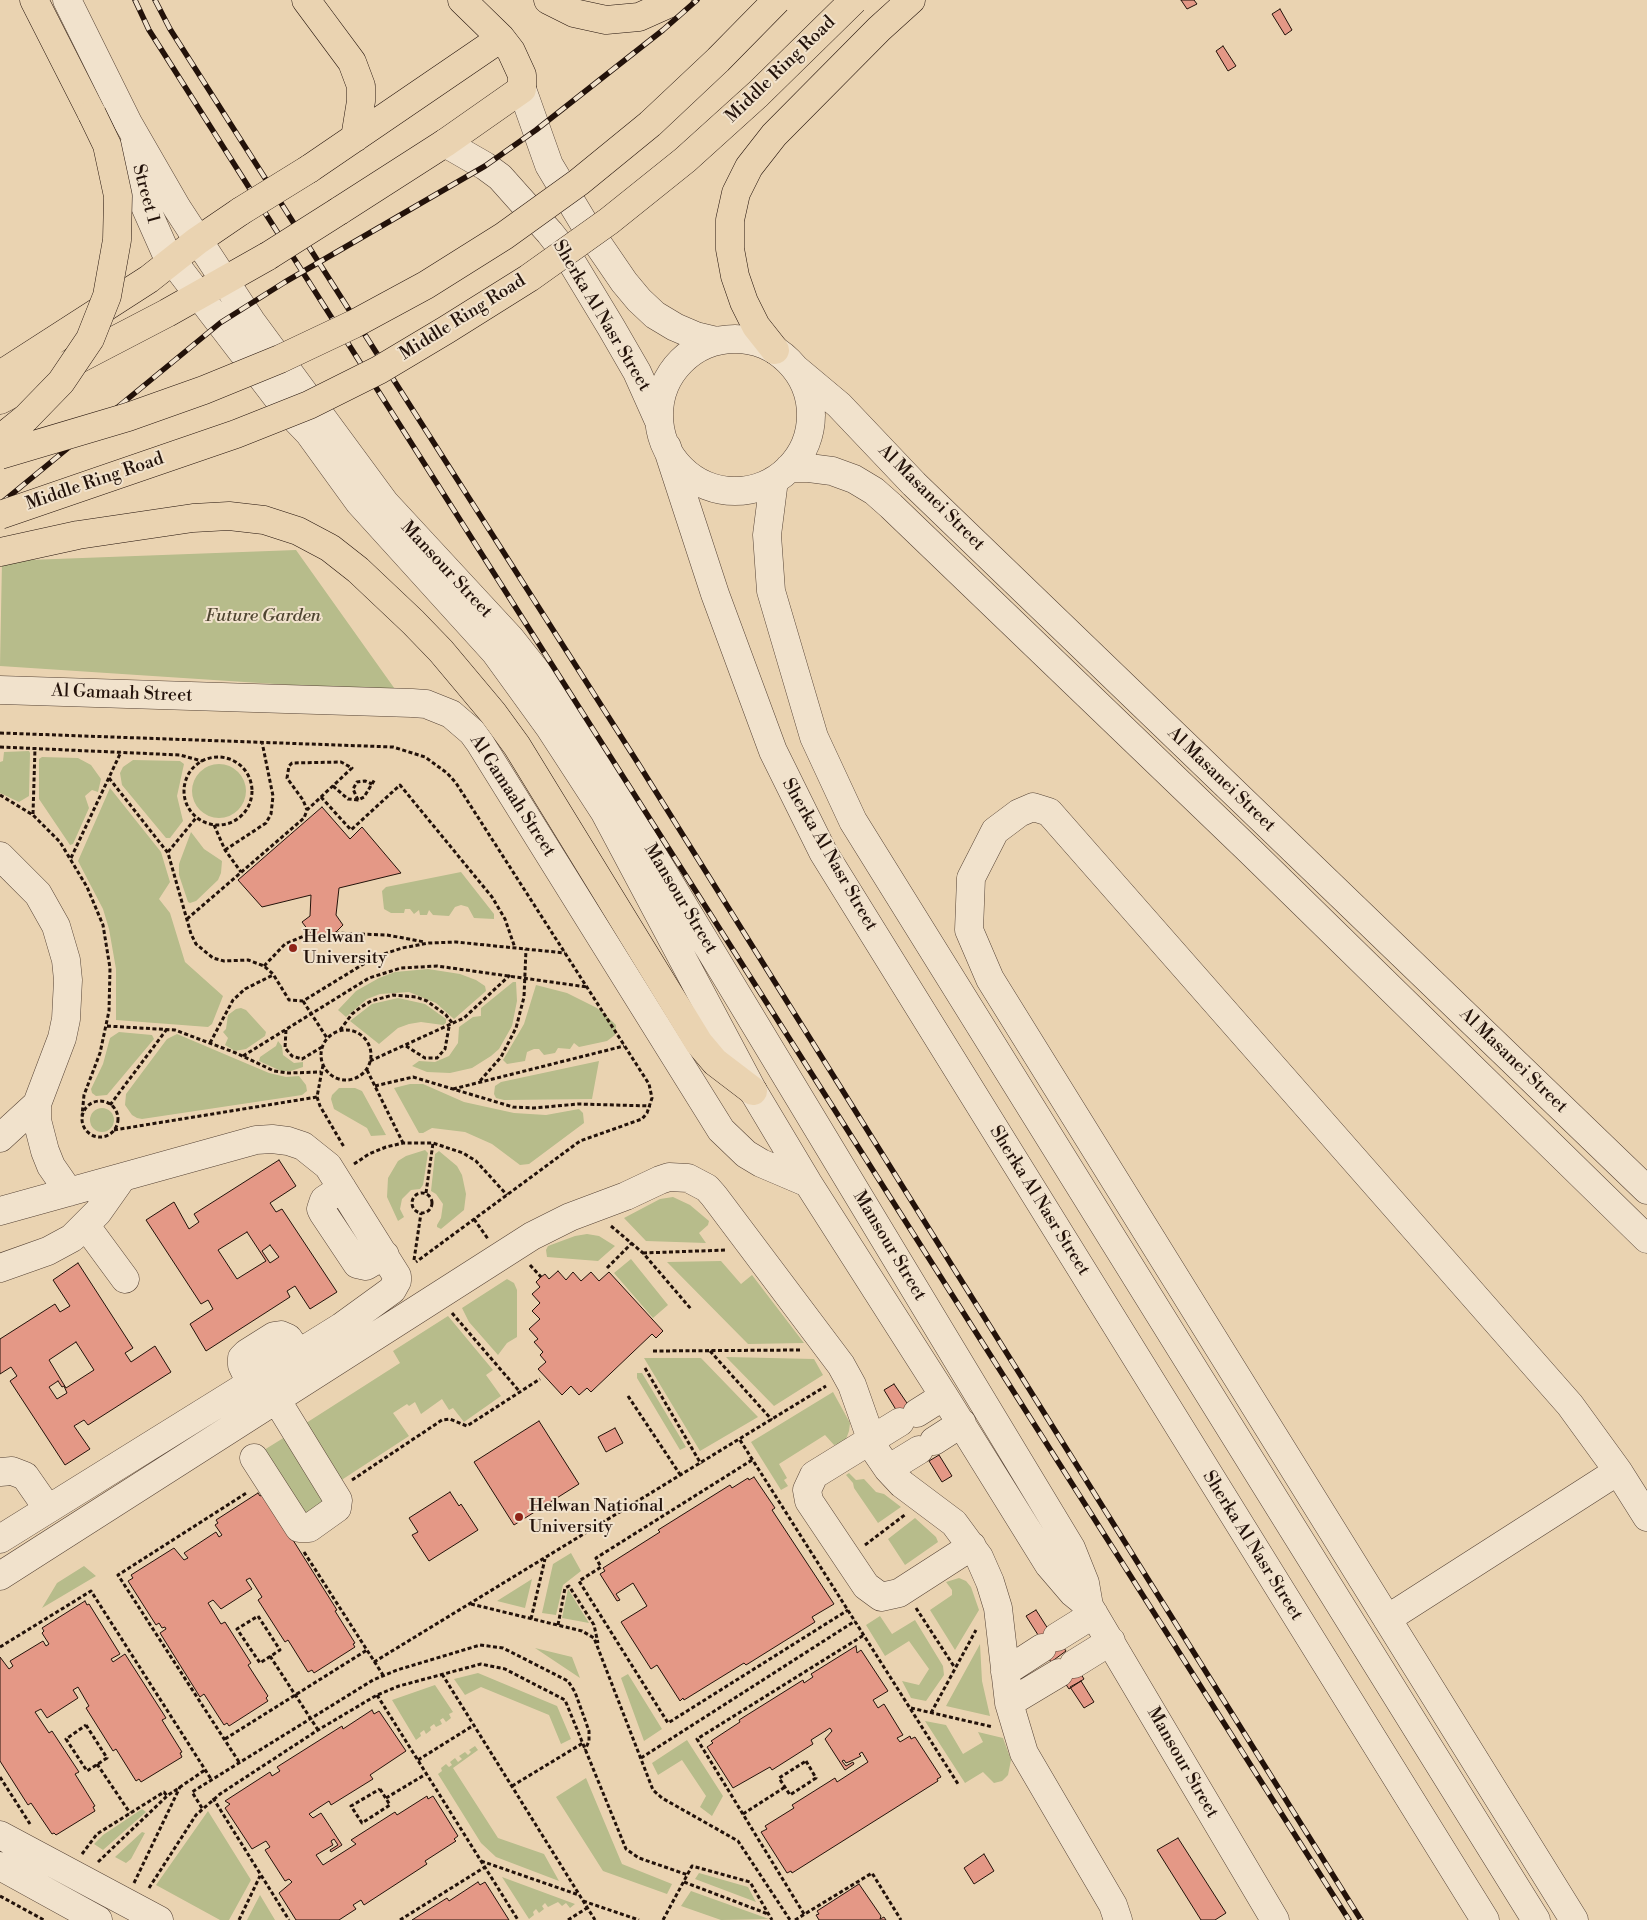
<!DOCTYPE html>
<style>
body{margin:0}
canvas{display:block;background:#ead3b1}
</style>
<canvas width="1647" height="1920"></canvas>
<script>
const context = document.querySelector('canvas').getContext('2d');
context.lineJoin = 'round';
function fill(path, color) {
  context.fillStyle = color;
  context.fill(path, 'evenodd');
}
function shape(rows) {
  const path = new Path2D();
  for (const r of rows) {
    if (r.length === 3) {
      path.moveTo(r[0] + r[2], r[1]);
      path.arc(r[0], r[1], r[2], 0, 2 * Math.PI);
      continue;
    }
    path.moveTo(r[0], r[1]);
    for (let i = 2; i < r.length; i += 2) path.lineTo(r[i], r[i + 1]);
  }
  return path;
}
function strokePath(path, color, width, dash) {
  context.strokeStyle = color;
  context.lineWidth = width;
  context.lineCap = dash ? 'butt' : 'round';
  context.setLineDash(dash || []);
  context.stroke(path);
}
function write(font, color, halo, rows, align = 'center') {
  context.font = font + ' "Libre Bodoni",serif';
  context.lineWidth = 4;
  context.setLineDash([]);
  context.textBaseline = 'middle';
  context.strokeStyle = halo;
  context.fillStyle = color;
  for (const [text, x, y, turn = 0] of rows) {
    context.save();
    context.translate(x, y);
    context.rotate((+turn || 0) * Math.PI / 180);
    context.textAlign = isNaN(turn) ? turn : align;
    if (halo) context.strokeText(text, 0, 0);
    context.fillText(text, 0, 0);
    context.restore();
  }
}
const green = shape([
 [296,550,397,692,0,666,2,561],
 [4,752,29,751,30,753,29,796,19,802,0,793,0,762,3,761],
 [42,757,78,758,91,765,101,779,98,792,92,790,85,796,89,808,73,844,70,845,39,799,39,759],
 [133,760,180,761,184,764,177,796,183,821,170,838,166,838,122,785,120,773,123,767],
 [219,791,27],
 [110,788,161,852,170,882,159,899,170,913,185,962,223,996,212,1024,208,1027,116,1020,116,969,109,929,103,909,78,861],
 [191,832,204,849,222,861,221,873,218,880,196,901,190,903,188,902,179,875,179,864],
 [461,872,494,914,494,919,474,918,468,907,461,905,455,907,449,916,433,915,429,910,427,915,420,915,419,910,414,914,410,909,405,909,404,913,391,913,384,909,382,891,386,887],
 [428,969,460,974,476,980,485,986,486,991,454,1019,436,1003,409,992,380,994,367,999,346,1017,338,1010,356,991,379,978,395,972],
 [513,982,516,982,517,1001,512,1026,499,1049,491,1056,472,1068,450,1073,427,1072,412,1066,419,1061,435,1062,449,1056,458,1043,459,1027,473,1017,481,1016,481,1008],
 [536,985,567,993,597,1008,613,1022,616,1025,615,1035,607,1041,579,1047,574,1043,570,1049,558,1048,555,1053,544,1055,539,1049,534,1049,527,1052,525,1061,507,1064,503,1060,524,1024],
 [398,998,425,1004,446,1019,446,1023,443,1025,421,1022,409,1024,398,1028,379,1044,350,1021,372,1004],
 [241,1008,246,1010,266,1032,265,1036,246,1049,235,1051,225,1045,228,1038,223,1032,226,1029,228,1015,236,1009],
 [119,1032,152,1035,154,1039,107,1095,96,1096,92,1093,91,1089,103,1064,110,1038],
 [177,1034,269,1073,286,1077,299,1076,306,1085,307,1091,302,1095,142,1119,137,1118,132,1115,125,1105,126,1094,167,1039],
 [278,1041,282,1046,283,1055,294,1063,303,1062,303,1067,291,1071,281,1071,259,1061,260,1057,276,1046],
 [599,1061,592,1099,504,1100,496,1098,494,1094,495,1086,501,1082],
 [410,1084,423,1084,464,1102,514,1113,546,1115,579,1109,583,1113,584,1123,529,1164,520,1165,492,1144,465,1132,432,1128,423,1133,419,1133,394,1088],
 [339,1088,355,1088,362,1091,386,1135,371,1136,367,1128,334,1109,331,1099,332,1095],
 [102,1120,12],
 [425,1150,428,1153,423,1185,420,1189,411,1190,402,1199,400,1209,404,1217,398,1221,387,1197,388,1178,398,1161,406,1156],
 [439,1151,457,1166,462,1175,466,1194,464,1210,441,1229,437,1227,437,1225,441,1218,443,1204,436,1194,431,1191,435,1154],
 [673,1197,690,1205,709,1221,708,1225,699,1233,706,1243,646,1241,624,1218,660,1199],
 [587,1234,599,1236,615,1246,598,1261,547,1257,546,1250,548,1246,575,1236],
 [631,1259,668,1305,653,1318,614,1273],
 [721,1261,741,1284,752,1275,804,1343,748,1344,667,1262],
 [507,1279,514,1283,517,1290,517,1337,507,1343,498,1355,469,1322,462,1308],
 [448,1316,493,1370,486,1375,501,1396,464,1422,453,1408,449,1410,442,1399,421,1414,415,1402,409,1406,407,1404,393,1413,409,1436,340,1481,303,1425,400,1363,393,1351],
 [726,1357,814,1359,823,1375,774,1406],
 [644,1358,701,1358,758,1417,700,1451],
 [637,1373,642,1373,686,1447,680,1450,637,1378],
 [833,1392,850,1423,849,1431,845,1442,834,1445,825,1435,779,1464,787,1478,784,1480,788,1486,781,1490,751,1442],
 [285,1437,329,1506,307,1519,264,1450],
 [849,1473,856,1480,864,1479,876,1492,884,1494,901,1507,878,1523,854,1488,853,1483,846,1475],
 [915,1518,936,1537,938,1542,905,1565,888,1539],
 [571,1553,581,1571,563,1585,556,1615,542,1613,553,1564],
 [84,1566,96,1576,42,1608,57,1583],
 [959,1578,966,1581,971,1587,979,1610,955,1650,930,1610,952,1595,952,1590,946,1582],
 [532,1579,525,1608,497,1601],
 [568,1589,589,1623,562,1618],
 [880,1616,892,1634,915,1620,943,1666,944,1675,926,1701,911,1698,902,1681,919,1685,929,1669,909,1641,885,1656,866,1625],
 [980,1644,982,1681,990,1716,946,1706],
 [535,1648,572,1657,580,1678],
 [478,1673,557,1706,571,1739,561,1744,549,1715,481,1687,465,1695,454,1679],
 [628,1674,662,1729,644,1741,621,1678],
 [435,1685,453,1712,449,1714,451,1718,446,1722,443,1718,440,1720,442,1724,436,1727,434,1724,430,1727,431,1730,426,1734,424,1730,420,1733,421,1736,416,1740,392,1700],
 [925,1721,946,1725,963,1754,983,1742,978,1732,1003,1738,1011,1760,1008,1775,1002,1781,994,1783,983,1772,965,1783],
 [687,1740,723,1796,712,1816,700,1807,706,1796,682,1760,658,1775,652,1763],
 [475,1746,478,1750,453,1768,498,1838,544,1854,559,1881,496,1857,481,1843,438,1774,442,1771,441,1768,446,1764,449,1767,452,1765,450,1762,455,1758,458,1762,462,1759,459,1756,465,1752,468,1755,471,1752,469,1750],
 [586,1778,622,1864,672,1884,667,1894,603,1871,556,1797],
 [142,1809,146,1812,103,1850,94,1844,103,1835],
 [208,1811,251,1880,229,1920,220,1920,156,1885],
 [142,1832,145,1833,131,1859,126,1863,115,1857],
 [699,1873,748,1887,756,1902,695,1879],
 [502,1877,575,1904,570,1908,566,1903,562,1906,558,1902,548,1907,545,1903,542,1906,544,1909,539,1913,536,1909,533,1912,534,1915,529,1919],
 [691,1891,769,1919,721,1920,681,1906],
 [260,1895,275,1920,247,1920]
]);
const building = shape([
 [1181,0,1194,0,1197,4,1187,9,1181,0],
 [1280,9,1292,30,1285,35,1272,14,1280,9],
 [1223,46,1236,66,1228,71,1216,51,1223,46],
 [322,807,350,839,362,827,401,873,339,888,336,915,343,925,329,939,315,939,302,922,310,916,311,895,262,907,238,880,322,807],
 [279,1160,296,1186,270,1203,276,1212,282,1209,337,1292,310,1309,295,1286,287,1291,290,1297,206,1351,190,1324,213,1309,208,1300,201,1304,146,1220,174,1202,189,1229,199,1222,194,1214,279,1160],
 [247,1232,266,1261,237,1279,218,1250,247,1232],
 [270,1245,279,1257,270,1263,262,1251,270,1245],
 [78,1263,133,1348,125,1353,131,1362,155,1346,171,1372,88,1425,84,1420,74,1426,90,1449,65,1465,10,1381,17,1376,11,1367,0,1374,0,1339,55,1304,60,1312,70,1306,53,1280,78,1263],
 [76,1342,94,1370,66,1388,49,1360,76,1342],
 [58,1381,62,1387,64,1386,67,1393,57,1399,49,1387,58,1381],
 [558,1271,566,1280,573,1272,581,1281,591,1272,599,1281,609,1272,663,1331,656,1338,652,1334,591,1392,587,1388,579,1395,571,1386,562,1395,538,1369,546,1362,540,1355,543,1352,534,1342,538,1339,529,1329,540,1319,532,1311,540,1303,532,1294,540,1287,536,1282,541,1277,545,1274,549,1279,558,1271],
 [894,1384,909,1406,898,1413,884,1390,894,1384],
 [539,1421,579,1484,514,1525,474,1462,539,1421],
 [615,1428,623,1443,606,1452,598,1437,615,1428],
 [939,1455,952,1476,942,1482,929,1461,939,1455],
 [754,1477,775,1508,772,1510,834,1604,812,1617,815,1622,746,1665,744,1663,684,1700,683,1698,680,1701,657,1665,651,1669,621,1622,647,1606,633,1583,616,1594,620,1600,617,1601,600,1574,605,1571,603,1568,660,1532,658,1530,730,1485,732,1488,748,1478,749,1480,754,1477],
 [450,1492,459,1506,461,1504,478,1530,429,1561,412,1535,418,1532,409,1518,450,1492],
 [258,1493,260,1496,264,1494,337,1610,335,1611,355,1643,353,1644,355,1647,314,1673,312,1670,308,1672,288,1640,285,1642,258,1600,262,1597,250,1578,246,1580,252,1589,221,1609,213,1600,208,1603,221,1624,225,1622,251,1663,248,1665,268,1696,266,1698,268,1701,229,1726,227,1723,224,1725,204,1694,200,1697,160,1633,166,1629,165,1627,162,1628,159,1623,156,1625,128,1581,133,1578,131,1575,174,1548,184,1560,188,1558,184,1553,216,1532,219,1537,222,1535,215,1525,218,1523,216,1520,258,1493],
 [85,1601,87,1605,89,1604,120,1654,111,1659,113,1662,125,1654,166,1718,162,1720,182,1752,180,1753,182,1757,141,1782,139,1779,136,1781,116,1749,113,1751,86,1708,89,1706,78,1687,73,1690,78,1698,47,1718,41,1709,35,1712,49,1733,52,1731,79,1772,75,1774,95,1806,93,1807,95,1811,56,1835,54,1833,52,1834,31,1803,28,1805,0,1761,0,1657,9,1669,13,1666,10,1661,43,1641,46,1646,49,1644,42,1633,44,1631,42,1628,85,1601],
 [1036,1610,1050,1632,1040,1638,1026,1616,1036,1610],
 [1052,1630,1066,1651,1051,1662,1037,1640,1052,1630],
 [856,1646,857,1653,861,1650,888,1691,873,1700,878,1708,884,1704,903,1735,897,1738,900,1742,910,1736,911,1739,915,1737,941,1777,937,1779,938,1781,792,1873,791,1871,787,1873,761,1832,767,1829,765,1826,794,1808,792,1805,835,1778,837,1782,868,1762,862,1752,859,1754,861,1756,851,1761,846,1763,844,1760,842,1761,846,1766,853,1762,854,1764,845,1770,825,1739,832,1731,830,1728,811,1740,813,1744,772,1770,770,1767,733,1788,707,1747,713,1743,711,1741,740,1722,739,1720,803,1680,804,1683,813,1677,811,1674,856,1646],
 [1071,1658,1084,1679,1069,1689,1055,1668,1071,1658],
 [1081,1681,1094,1702,1084,1708,1070,1687,1081,1681],
 [372,1710,374,1714,379,1711,406,1751,370,1775,373,1779,331,1805,329,1801,309,1814,313,1818,321,1813,342,1845,331,1852,330,1850,338,1845,334,1839,331,1841,333,1845,316,1855,323,1865,356,1844,351,1840,395,1812,397,1815,427,1796,428,1799,433,1796,458,1836,454,1839,456,1841,425,1861,427,1864,364,1905,361,1900,353,1905,356,1909,339,1920,296,1920,279,1893,292,1882,289,1879,285,1881,265,1850,270,1847,266,1841,252,1849,225,1808,230,1804,225,1801,270,1772,272,1776,280,1771,277,1767,342,1726,343,1729,372,1710],
 [1178,1838,1226,1913,1215,1920,1201,1920,1157,1850,1178,1838],
 [984,1854,994,1871,974,1884,964,1868,984,1854],
 [478,1882,480,1885,485,1882,509,1920,412,1920,447,1898,449,1901,478,1882],
 [859,1884,881,1916,880,1919,884,1917,886,1920,819,1920,816,1915,819,1914,817,1911,859,1884]
]);
const path = shape([
 [0,733,393,747,425,757,447,773,456,783,649,1084,652,1098,647,1113,642,1119,580,1141,416,1262],
 [0,747,180,755,202,761],
 [218,791,34],
 [109,778,168,853,191,934,196,944,213,958,224,961,248,960,264,966,273,974,289,1000,303,1001,375,957,402,948,429,943,456,942,565,953],
 [333,786,348,799,358,800,364,797,375,779],
 [0,795,33,815,60,842,87,887,103,925,110,968,109,1011,100,1053,84,1095,82,1116],
 [321,797,351,830,400,785,492,897,505,919,515,948],
 [358,800,353,789,357,782,365,781,372,784],
 [33,814,35,748],
 [214,825,225,850,241,872],
 [225,850,266,823,271,814,273,796,262,742],
 [168,852,196,818],
 [71,858,121,752],
 [187,919,304,818,307,810,352,768,341,762,292,763,289,766,287,778,303,800,307,810],
 [335,933,387,935,425,942],
 [264,966,285,944,311,933],
 [303,1001,327,1038],
 [107,1026,175,1030,236,1053,274,1071,288,1073,321,1072],
 [286,1030,285,1048,292,1056,302,1059,322,1047],
 [340,1030,352,1014,361,1007,371,1001,393,995,416,997,427,1001,446,1015,453,1024],
 [346,1055,25],
 [210,1043,233,1000,245,989,273,975],
 [406,1046,425,1058,437,1058,445,1049,449,1027],
 [243,1056,369,978,401,968,437,966,587,987],
 [370,1061,464,1018,510,975],
 [323,1065,317,1097,320,1106,344,1147],
 [367,1070,403,1143],
 [480,1081,501,1057,516,1028,524,997,526,949],
 [375,1086,413,1077,513,1107,534,1108,578,1104,651,1106],
 [453,1089,624,1046],
 [100,1119,18],
 [110,1105,167,1029],
 [114,1130,317,1097],
 [354,1164,369,1154,386,1147,403,1143,433,1143,463,1153,476,1161,507,1195],
 [422,1203,10],
 [426,1193,433,1143],
 [474,1219,488,1239],
 [611,1226,643,1253,691,1309],
 [643,1253,726,1250],
 [414,1260,421,1213],
 [530,1265,541,1277],
 [607,1268,632,1243],
 [452,1313,520,1392],
 [653,1351,801,1350],
 [710,1351,772,1420],
 [645,1368,701,1464],
 [628,1396,681,1476],
 [740,1440,958,1784],
 [752,1460,596,1558,601,1567,579,1581,668,1723,848,1610],
 [352,1480,442,1420,450,1419,467,1426,540,1379],
 [865,1545,906,1514],
 [304,1552,383,1675],
 [471,1604,582,1631,594,1638,653,1790,662,1798,738,1841,790,1920],
 [916,1608,955,1668],
 [258,1616,280,1650,260,1663,237,1629,258,1616],
 [531,1619,545,1559],
 [558,1625,565,1588,569,1586,594,1625,598,1643],
 [0,1647,91,1591,211,1779],
 [270,1656,318,1730],
 [374,1662,826,1386],
 [442,1674,595,1920],
 [377,1695,518,1920],
 [911,1708,993,1727],
 [931,1713,976,1630],
 [86,1725,107,1758,87,1771,66,1739,86,1725],
 [225,1739,367,1650],
 [641,1758,855,1621],
 [418,1760,474,1725],
 [806,1761,816,1778,790,1795,779,1778,806,1761],
 [239,1762,118,1575,248,1492],
 [97,1764,130,1813],
 [0,1777,30,1824],
 [512,1786,583,1743],
 [380,1789,390,1805,362,1823,351,1806,380,1789],
 [213,1798,289,1920],
 [386,1798,426,1774],
 [202,1808,192,1792,373,1680,397,1670,480,1645,503,1648,568,1681,575,1692,589,1731,589,1741,585,1750],
 [743,1814,785,1787],
 [82,1854,97,1834,164,1792,167,1796],
 [481,1861,579,1895],
 [98,1862,167,1796,205,1770],
 [684,1882,768,1914],
 [134,1883,180,1787],
 [149,1888,196,1815,220,1794,318,1730,377,1695,399,1686,481,1664,505,1669,565,1700,626,1849,639,1858,688,1875],
 [0,1896,44,1920],
 [583,1901,639,1920],
 [804,1914,697,1739,864,1635],
 [239,1920,260,1876],
 [400,1920,485,1867],
 [568,1920,587,1908],
 [663,1920,692,1866,750,1882,772,1920],
 [795,1920,872,1873,901,1920]
]);
const minor = shape([
 [67,0,128,123,177,208,251,321,385,503,510,638,551,690,587,746,1071,1548,1085,1583,1089,1606,1275,1920],
 [522,89,549,165,585,225,624,282,639,300,655,315,675,327,696,336,717,341],
 [445,143,485,166,500,177,550,233,568,256,611,327,637,372,658,419],
 [133,147,145,206,165,251,286,409,309,433,359,502,495,652,550,728,604,811,753,1091,808,1183,944,1396,1049,1565,1073,1593,1089,1606],
 [735,415,76],
 [796,369,839,405,914,484,1647,1190],
 [667,447,715,594,773,751,823,852,1485,1920],
 [789,468,809,468,832,471,854,479,874,491,891,506,1250,851,1647,1239],
 [774,480,767,535,771,591,814,737,853,821,1536,1920],
 [0,690,412,703,426,704,451,714,472,732,480,743,721,1130,746,1154,761,1163,808,1183],
 [0,856,38,894,56,926,66,960,68,980,66,1019,62,1038,37,1104,37,1120,45,1151,51,1166,69,1192],
 [0,1138,37,1104],
 [342,1188,324,1200,321,1209,323,1213,357,1264,366,1266,385,1255],
 [0,1211,256,1140,272,1139,288,1141,303,1146,328,1166,397,1276,397,1281,392,1290,341,1327,0,1539],
 [86,1226,125,1279],
 [0,1268,48,1251,72,1238,98,1212,122,1178],
 [251,1384,242,1365,242,1358,247,1353,274,1336,281,1335,288,1338,299,1354],
 [917,1413,944,1396],
 [900,1422,814,1475,807,1490,809,1501,866,1586,881,1597,899,1593,972,1546],
 [934,1441,962,1423],
 [254,1458,299,1528,309,1528,337,1508,338,1500,276,1399],
 [888,1469,919,1450],
 [0,1472,12,1471,25,1476,48,1509],
 [0,1576,532,1236,570,1217,626,1196,660,1180,669,1177,688,1178,707,1188,714,1196,841,1365,852,1385,875,1450,888,1469,902,1484,954,1523,979,1557,990,1582,998,1608,1009,1703,1024,1753,1113,1905,1118,1920],
 [1387,1619,1618,1471],
 [1057,1637,1094,1614],
 [1074,1664,1111,1641],
 [1005,1672,1042,1648],
 [1009,1703,1059,1673],
 [0,1835,159,1920],
 [0,1866,98,1920],
 [1574,1920,990,979,969,930,971,878,995,831,1019,813,1033,807,1049,812,1570,1405,1618,1471,1647,1517]
]);
const major = shape([
 [306,0,352,62,361,86,361,101,355,138],
 [309,169,501,38],
 [339,211,445,143,522,89,522,75,511,51,501,38,462,0],
 [0,375,149,279,197,241,241,211],
 [0,400,167,313,268,256]
]);
const highway = shape([
 [34,0,92,114],
 [548,0,574,13,606,20,639,17,677,0],
 [775,350,756,326,744,302,735,276,730,249,730,220,736,193,749,167,774,135,879,29,911,0],
 [0,552,78,535,193,518,229,516,264,520,298,531,330,548,358,570,413,622,441,651,493,713,517,746,699,1043,715,1062,753,1091]
]);
const rail = shape([
 [135,0,149,30,1349,1920],
 [155,0,170,29,636,760,1361,1920],
 [0,504,220,323,285,282,485,166,536,130,663,30,697,0]
]);
const majorBridge = shape([
 [241,211,309,169],
 [268,256,339,211]
]);
const highwayBridge = shape([
 [0,439,26,418,61,382,90,339,107,296,117,240,118,196,107,145,92,114],
 [0,455,128,417,204,390,280,359,354,324,426,285,504,236,579,182,650,124,718,60,777,0],
 [0,515,236,434,309,405,379,370,446,330,529,278,609,221,685,160,758,94,854,0]
]);
const markers = [
 [293,948,5,"#8f2418"],
 [519,1517,5,"#8f2418"]
];
const streetNames = [
 ["Middle Ring Road",781,70,-44],
 ["Street 1",145,194,75],
 ["Sherka Al Nasr Street",601,316,59],
 ["Middle Ring Road",463,318,-32],
 ["Middle Ring Road",95,482,-19],
 ["Al Masanei Street",931,498,45],
 ["Mansour Street",446,570,47],
 ["Al Gamaah Street",122,694,2],
 ["Al Masanei Street",1221,780,44],
 ["Al Gamaah Street",512,796,57],
 ["Sherka Al Nasr Street",829,855,60],
 ["Mansour Street",680,899,59],
 ["Al Masanei Street",1513,1061,44],
 ["Sherka Al Nasr Street",1039,1201,58],
 ["Mansour Street",889,1246,59],
 ["Sherka Al Nasr Street",1252,1546,58],
 ["Mansour Street",1182,1763,60]
];
const parkNames = [
 ["Future Garden",263,617]
];
const poiNames = [
 ["Helwan",303,938],
 ["University",303,959],
 ["Helwan National",529,1507],
 ["University",529,1528]
];
fill(green, '#b7bc8b');
fill(building, '#e49886');
strokePath(building, '#23120a', 1);
strokePath(minor, '#554234', 29);
strokePath(major, '#23120a', 29);
strokePath(highway, '#23120a', 29);
strokePath(path, '#23120a', 3, [4, 2.5]);
strokePath(minor, '#f1e2cc', 28);
strokePath(major, '#ead3b1', 28);
strokePath(highway, '#ead3b1', 28);
strokePath(rail, '#23120a', 5.5);
strokePath(rail, '#f1e2cc', 4, [11]);
strokePath(majorBridge, '#23120a', 29, []);
strokePath(highwayBridge, '#23120a', 29, []);
strokePath(majorBridge, '#ead3b1', 28);
strokePath(highwayBridge, '#ead3b1', 28);
for (const [x, y, r, color] of markers) {
  const dot = new Path2D();
  dot.arc(x, y, r, 0, 2 * Math.PI);
  context.fillStyle = color;
  context.fill(dot);
  strokePath(dot, '#f1e2cc', 2);
}
write('18px', '#23120a', '#f1e2cc', streetNames);
write('italic 18px', '#4f4531', '#f1e2cc', parkNames);
write('18px', '#23120a', '#f1e2cc', poiNames, 'left');
</script>
